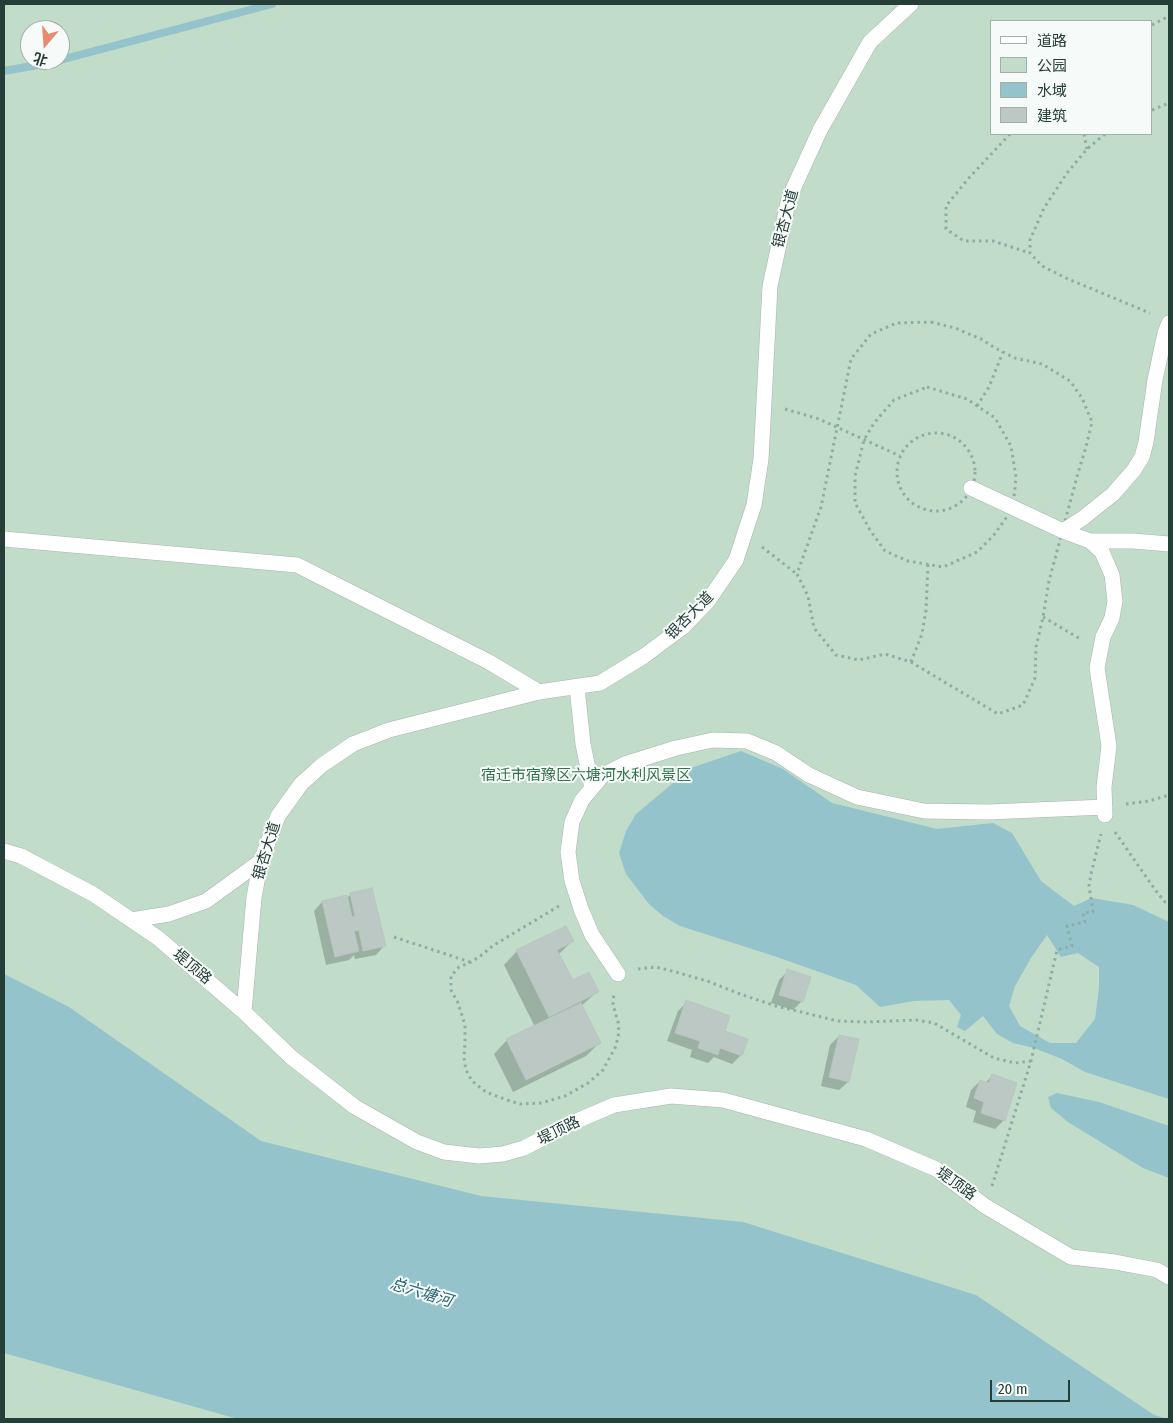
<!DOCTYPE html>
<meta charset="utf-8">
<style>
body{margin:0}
#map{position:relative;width:1173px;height:1423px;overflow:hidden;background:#e6edea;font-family:"Fira Sans Condensed","Noto Sans SC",sans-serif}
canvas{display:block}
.frame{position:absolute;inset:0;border:5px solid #263e38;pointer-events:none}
.legend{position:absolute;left:990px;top:20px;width:162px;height:115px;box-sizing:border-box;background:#f6faf8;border:1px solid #a3afab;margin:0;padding:6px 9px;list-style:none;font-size:15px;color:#263e38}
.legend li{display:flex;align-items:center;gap:10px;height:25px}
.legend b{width:25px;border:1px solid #a3afab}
.north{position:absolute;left:20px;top:20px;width:50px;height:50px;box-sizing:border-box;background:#f6faf8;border:1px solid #a3afab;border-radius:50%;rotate:198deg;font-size:14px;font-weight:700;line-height:20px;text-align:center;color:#263e38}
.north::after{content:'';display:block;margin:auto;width:18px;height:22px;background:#e48c6d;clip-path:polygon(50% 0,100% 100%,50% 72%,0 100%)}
.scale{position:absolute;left:990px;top:1380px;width:80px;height:22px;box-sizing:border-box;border:2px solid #263e38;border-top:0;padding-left:6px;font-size:15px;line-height:18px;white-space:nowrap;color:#263e38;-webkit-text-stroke:4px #f6faf8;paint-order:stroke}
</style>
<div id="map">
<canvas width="1173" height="1423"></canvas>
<div class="frame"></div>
<ul class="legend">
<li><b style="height:6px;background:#fff"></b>道路</li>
<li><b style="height:14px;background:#c1dcc9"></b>公园</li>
<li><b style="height:14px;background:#94c3cc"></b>水域</li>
<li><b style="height:14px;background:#bbc8c3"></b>建筑</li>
</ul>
<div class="north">北</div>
<div class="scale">20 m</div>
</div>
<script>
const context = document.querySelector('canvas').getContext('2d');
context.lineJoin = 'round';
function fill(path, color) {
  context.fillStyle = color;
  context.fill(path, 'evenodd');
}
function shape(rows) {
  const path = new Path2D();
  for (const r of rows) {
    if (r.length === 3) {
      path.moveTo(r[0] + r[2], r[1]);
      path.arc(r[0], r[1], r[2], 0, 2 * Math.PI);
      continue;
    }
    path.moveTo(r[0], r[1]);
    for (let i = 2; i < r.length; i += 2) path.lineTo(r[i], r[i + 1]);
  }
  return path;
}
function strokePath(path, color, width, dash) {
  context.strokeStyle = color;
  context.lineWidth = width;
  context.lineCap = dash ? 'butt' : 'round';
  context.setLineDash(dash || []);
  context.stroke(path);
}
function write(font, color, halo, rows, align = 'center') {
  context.font = font + ' "Fira Sans Condensed","Noto Sans SC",sans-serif';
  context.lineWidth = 4;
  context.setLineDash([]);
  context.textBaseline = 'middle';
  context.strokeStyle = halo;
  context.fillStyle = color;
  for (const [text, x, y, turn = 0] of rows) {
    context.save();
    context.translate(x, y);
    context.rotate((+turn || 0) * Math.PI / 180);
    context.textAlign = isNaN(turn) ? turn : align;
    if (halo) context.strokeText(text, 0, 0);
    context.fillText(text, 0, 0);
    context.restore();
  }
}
const green = shape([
 [4,4,1169,4,1169,1419,4,1419],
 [992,21,1152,21,1152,134,992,134],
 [30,30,60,30,60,60,30,60]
]);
const water = shape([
 [741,751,783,769,832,803,937,829,993,823,1012,833,1041,881,1074,906,1092,898,1133,905,1169,922,1169,1099,1085,1072,1062,1059,1034,1048,1013,1043,997,1034,983,1016,965,1031,957,1027,961,1015,949,1000,914,1001,880,1007,856,985,774,956,680,926,663,916,649,904,626,874,619,853,626,831,636,814,691,768],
 [1047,935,1061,957,1078,953,1099,967,1099,988,1095,1019,1076,1043,1050,1043,1020,1026,1009,1006,1015,986,1031,958],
 [4,974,69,1007,261,1141,481,1196,743,1222,976,1295,1154,1415,1168,1419,238,1419,4,1353],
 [1057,1093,1099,1102,1169,1126,1169,1178,1143,1168,1068,1122,1051,1108,1048,1097]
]);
const shadow = shape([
 [371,890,384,946,376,955,355,959,354,955,349,960,326,965,314,911,322,902,346,899,350,895],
 [572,941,558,955,572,981,598,991,581,1006,599,1043,586,1056,513,1092,494,1054,507,1040,535,1027,504,965,517,951],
 [788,971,802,1001,793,1010,771,1003,779,980],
 [687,1002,724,1031,741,1055,732,1064,714,1057,708,1063,690,1057,692,1050,667,1041,678,1011],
 [839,1036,848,1082,839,1090,821,1086,830,1045],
 [992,1076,1004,1120,995,1129,973,1122,976,1111,966,1107,971,1090,980,1081,985,1083]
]);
const stream = shape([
 [4,71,49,63,272,4]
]);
const building = shape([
 [372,888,386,946,363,951,359,930,354,931,359,951,335,957,322,901,347,895,352,917,355,916,350,893,372,888],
 [566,926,574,941,557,950,573,980,589,972,599,992,549,1017,516,950,566,926],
 [787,969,811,977,803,1002,779,995,787,969],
 [686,1000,730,1016,725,1031,748,1039,742,1056,720,1048,718,1055,698,1048,700,1041,675,1033,686,1000],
 [581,1003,601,1043,526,1080,506,1039,581,1003],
 [839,1035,859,1039,849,1082,829,1077,839,1035],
 [992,1074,1017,1083,1005,1121,981,1113,984,1102,974,1098,980,1080,989,1083,992,1074]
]);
const path = shape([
 [1152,25,1169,16],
 [1152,110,1169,103],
 [1010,134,968,179,946,206,946,229,964,241,993,241,1030,253],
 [1084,134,1087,149],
 [1105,134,1087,149,1067,173,1044,208,1030,240,1030,253,1042,266,1068,279,1150,313],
 [931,322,955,328,981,339,995,348,1015,358,1042,364,1070,381,1082,398,1092,422,1086,447,1078,473,1049,581,1043,617,1036,647,1035,678,1023,705,998,714,911,662,885,654,859,660,836,655,814,628,808,596,797,574,821,507,851,359,871,334,897,323,931,322],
 [927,387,967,399,995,418,1011,446,1016,477,1013,508,994,535,977,552,943,567,908,561,885,551,870,530,855,503,855,476,864,440,874,423,894,400,927,387],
 [977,406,989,387,1003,352],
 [785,409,819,419,900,456],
 [936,472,39],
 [762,547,797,574],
 [1043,617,1082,640],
 [911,662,922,634,926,610,928,564],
 [1126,804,1149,801,1169,795],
 [1115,832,1156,891,1165,902,1169,904],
 [559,906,494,945,479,957,471,962,459,967,451,976,451,990,458,1003,465,1025,465,1041,464,1058,466,1070,472,1081,486,1092,507,1100,520,1104,541,1103,565,1096,588,1083,603,1070,616,1046,619,1032,618,1022,613,1004,614,993],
 [394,937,470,962],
 [638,969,656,967,676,972,707,981,740,994,776,1006,838,1021,866,1022,916,1020,934,1023,994,1058,1015,1063,1031,1061],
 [992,1186,1031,1061,1057,950,1072,946,1067,926,1085,922,1083,913,1093,912,1089,886,1091,874,1101,834]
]);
const lane = shape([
 [971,488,1063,531,1090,541,1102,552,1112,575,1115,601,1112,618,1103,637,1097,668,1109,746,1104,787,1105,815],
 [1063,531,1083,518,1113,494,1134,470,1142,457,1146,442,1155,380,1165,333,1169,323],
 [4,539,297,565,489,662,539,692],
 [1090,541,1133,541,1169,544],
 [577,687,583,744,592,788],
 [618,974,592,935,581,909,572,881,568,852,572,822,582,800,603,775,625,764,676,748,713,740,747,741,776,753,809,775,857,797,924,811,989,812,1105,807]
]);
const street = shape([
 [4,851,21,856,93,894,158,938,244,1012,291,1057,355,1107,417,1142,444,1152,479,1156,503,1154,524,1148,572,1123,614,1105,671,1096,723,1100,866,1139,936,1169,985,1206,1071,1257,1115,1262,1157,1270,1169,1277],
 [131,920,169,914,206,901,261,861],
 [244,1012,254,897,261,861,278,816,301,784,322,765,353,744,389,730,539,692,600,683,644,656,683,627,708,601,736,560,754,505,761,459,770,286,789,198,820,130,870,42,911,4]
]);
const streetNames = [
 ["银杏大道",786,219,-75],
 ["银杏大道",690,616,-45],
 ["银杏大道",267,851,-73],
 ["堤顶路",192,967,40],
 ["堤顶路",559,1131,-26],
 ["堤顶路",956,1184,36]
];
const parkNames = [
 ["宿迁市宿豫区六塘河水利风景区",586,776]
];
const waterNames = [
 ["总六塘河",421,1293,17]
];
fill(green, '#c1dcc9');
fill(water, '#94c3cc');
fill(shadow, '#0003');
strokePath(stream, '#94c3cc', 8);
fill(building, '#bbc8c3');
strokePath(building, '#b9c6c1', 1);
strokePath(lane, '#a9b5b1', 16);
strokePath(street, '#a9b5b1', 16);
strokePath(path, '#8aaea3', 3, [2.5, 4]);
strokePath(lane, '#fff', 15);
strokePath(street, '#fff', 15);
write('15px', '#263e38', '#f6faf8', streetNames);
write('15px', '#34714d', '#f6faf8', parkNames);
write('italic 16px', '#266674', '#f6faf8', waterNames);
</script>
